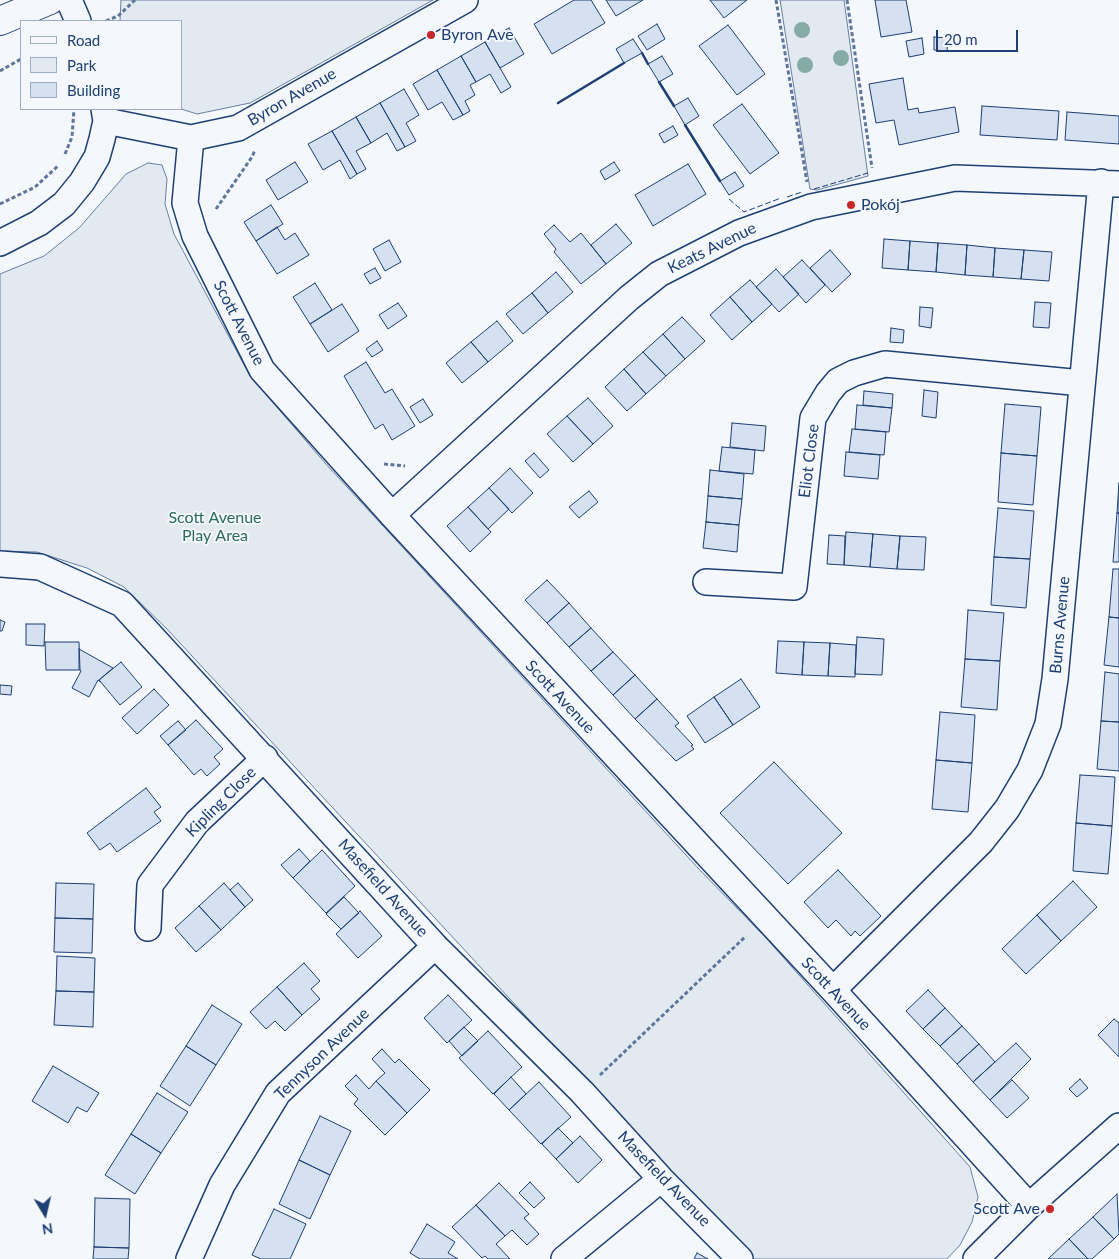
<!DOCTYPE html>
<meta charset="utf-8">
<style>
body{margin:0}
#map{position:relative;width:1119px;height:1259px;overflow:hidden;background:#f4f7fb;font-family:Lato,sans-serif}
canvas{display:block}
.legend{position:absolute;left:20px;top:20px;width:162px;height:90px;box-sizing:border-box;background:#f4f7fb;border:1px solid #9eadc5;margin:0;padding:6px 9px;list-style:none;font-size:15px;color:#1d3f73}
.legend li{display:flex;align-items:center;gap:10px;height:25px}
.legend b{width:25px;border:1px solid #9eadc5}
.north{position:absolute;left:20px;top:1189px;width:50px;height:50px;-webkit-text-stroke:4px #f4f7fb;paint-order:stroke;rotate:171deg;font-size:14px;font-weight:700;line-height:20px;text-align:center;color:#1d3f73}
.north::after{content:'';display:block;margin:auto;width:18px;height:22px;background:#1d3f73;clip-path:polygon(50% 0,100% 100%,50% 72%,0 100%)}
.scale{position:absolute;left:936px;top:30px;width:82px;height:22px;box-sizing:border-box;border:2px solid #1d3f73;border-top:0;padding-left:6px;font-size:15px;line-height:18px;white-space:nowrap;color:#1d3f73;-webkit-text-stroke:4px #f4f7fb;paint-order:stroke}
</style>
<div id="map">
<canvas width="1119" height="1259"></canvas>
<ul class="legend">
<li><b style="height:6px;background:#f4f7fb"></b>Road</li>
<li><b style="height:14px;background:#e3e9f0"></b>Park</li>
<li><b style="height:14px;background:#d5e0f0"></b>Building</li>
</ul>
<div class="north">N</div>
<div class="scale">20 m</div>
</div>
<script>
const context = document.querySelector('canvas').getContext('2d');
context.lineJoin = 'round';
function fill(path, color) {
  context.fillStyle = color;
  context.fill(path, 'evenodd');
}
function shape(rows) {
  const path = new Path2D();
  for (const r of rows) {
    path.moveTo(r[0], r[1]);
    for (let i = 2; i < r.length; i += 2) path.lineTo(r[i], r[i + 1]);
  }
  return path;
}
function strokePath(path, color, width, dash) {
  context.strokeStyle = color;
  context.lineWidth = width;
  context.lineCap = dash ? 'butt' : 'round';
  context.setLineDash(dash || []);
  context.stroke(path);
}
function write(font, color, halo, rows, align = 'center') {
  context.font = font + ' Lato,sans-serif';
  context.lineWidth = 4;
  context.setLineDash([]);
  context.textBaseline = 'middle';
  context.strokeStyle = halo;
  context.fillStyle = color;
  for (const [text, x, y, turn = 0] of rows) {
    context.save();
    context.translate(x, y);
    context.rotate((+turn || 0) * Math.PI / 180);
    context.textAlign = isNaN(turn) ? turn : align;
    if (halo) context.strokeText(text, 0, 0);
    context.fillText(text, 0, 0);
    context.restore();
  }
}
const green = shape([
 [121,0,433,0,250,103,197,114,181,109,181,21,120,21,121,0],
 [780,0,844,0,868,176,817,190,810,189,780,0],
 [148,163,162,165,167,179,165,204,174,234,250,376,325,463,697,867,766,938,970,1167,978,1197,972,1222,960,1245,947,1259,751,1259,167,629,124,587,87,568,37,552,0,551,0,274,44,256,79,228,126,174,148,163]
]);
const building = shape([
 [574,0,591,0,605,23,552,54,534,24,574,0],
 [606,0,643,0,616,16,606,0],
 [710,0,747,0,724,18,710,0],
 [875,0,906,0,912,32,881,37,875,0],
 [657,24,665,39,647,50,638,36,657,24],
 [728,25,765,74,737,95,699,46,728,25],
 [509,28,524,54,500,68,485,42,509,28],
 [934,37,948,38,947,51,934,50,934,37],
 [922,38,924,54,909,57,906,41,922,38],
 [633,39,642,53,624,63,616,49,633,39],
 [485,42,511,87,501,93,490,74,476,82,461,56,485,42],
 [461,56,476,82,470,85,475,95,465,101,470,111,463,115,437,70,461,56],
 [662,56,673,74,659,82,648,64,662,56],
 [437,70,463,115,453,120,442,102,428,110,413,84,437,70],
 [903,78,908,110,918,108,919,113,955,107,959,132,899,145,894,120,876,123,869,84,903,78],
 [404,89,419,115,406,123,416,141,405,147,380,103,404,89],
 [688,98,699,116,685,125,674,106,688,98],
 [380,103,405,147,397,151,387,133,371,143,356,117,380,103],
 [742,104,779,153,750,174,713,125,742,104],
 [982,106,1059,111,1057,140,980,135,982,106],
 [1067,112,1119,116,1119,144,1065,140,1067,112],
 [356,117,371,143,356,151,366,169,357,174,332,131,356,117],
 [673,126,678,135,664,143,659,134,673,126],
 [332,131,357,174,350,179,340,160,323,170,308,144,332,131],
 [295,162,308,182,278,200,266,180,295,162],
 [614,162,620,171,605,180,600,171,614,162],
 [688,164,706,194,653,226,635,195,688,164],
 [735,172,744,186,729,195,720,181,735,172],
 [271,205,283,224,256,241,244,222,271,205],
 [616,224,632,243,606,264,591,245,616,224],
 [554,225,570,242,581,233,606,264,581,284,554,252,556,249,544,234,554,225],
 [277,227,285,240,295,233,309,255,277,274,256,241,277,227],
 [884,239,910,241,908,270,882,268,884,239],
 [389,240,401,262,385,271,373,249,389,240],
 [910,241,938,243,936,272,908,270,910,241],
 [938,243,967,245,965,275,936,272,938,243],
 [967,245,995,248,993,277,965,275,967,245],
 [995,248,1024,250,1021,279,993,277,995,248],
 [830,250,851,274,832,292,810,268,830,250],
 [1024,250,1052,252,1049,281,1021,279,1024,250],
 [802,260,825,285,806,303,783,277,802,260],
 [375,268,381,278,370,284,364,274,375,268],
 [776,269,799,294,779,312,756,287,776,269],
 [556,272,573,292,548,313,532,293,556,272],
 [750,280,772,304,752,322,730,297,750,280],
 [315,283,332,310,310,324,293,297,315,283],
 [532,293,548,313,523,334,506,314,532,293],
 [730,297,752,322,732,340,710,315,730,297],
 [1035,302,1051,303,1049,328,1033,327,1035,302],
 [398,303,407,316,388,329,379,315,398,303],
 [342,304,359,331,328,352,310,324,342,304],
 [920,307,933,308,931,328,919,326,920,307],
 [682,317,705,341,685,359,663,334,682,317],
 [497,321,513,341,488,362,471,342,497,321],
 [891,328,904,330,903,343,890,342,891,328],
 [663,334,685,359,666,376,643,352,663,334],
 [377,341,383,350,372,357,366,349,377,341],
 [471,342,488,362,462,383,446,363,471,342],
 [643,352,666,376,646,394,624,369,643,352],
 [366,362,385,393,392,389,415,426,392,440,383,424,375,429,344,376,366,362],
 [624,369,646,394,627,411,605,387,624,369],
 [924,390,938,392,936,418,922,416,924,390],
 [864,391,893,394,892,408,863,405,864,391],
 [588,398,613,426,593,444,567,416,588,398],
 [423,399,433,415,420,423,410,407,423,399],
 [1005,404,1041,407,1037,456,1001,453,1005,404],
 [857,405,892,408,889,432,855,429,857,405],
 [567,416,593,444,573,462,547,434,567,416],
 [732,423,766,426,764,451,730,447,732,423],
 [852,429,886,432,884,455,849,452,852,429],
 [722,447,755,450,753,474,719,471,722,447],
 [846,452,880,455,878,479,844,476,846,452],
 [534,453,549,470,540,478,525,461,534,453],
 [1001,453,1037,456,1033,505,998,502,1001,453],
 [510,468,533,493,512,513,489,488,510,468],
 [710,470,744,474,742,499,708,496,710,470],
 [1119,483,1119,513,1117,513,1119,483],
 [489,488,509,509,488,529,468,507,489,488],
 [589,491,598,502,579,518,569,507,589,491],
 [708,496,742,499,739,525,706,522,708,496],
 [468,507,491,532,470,552,447,526,468,507],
 [998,508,1034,511,1030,559,994,557,998,508],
 [1117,513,1119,513,1119,562,1113,562,1117,513],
 [706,522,739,525,737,552,703,548,706,522],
 [846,532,873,534,870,567,844,565,846,532],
 [873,534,900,536,897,569,870,567,873,534],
 [829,535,845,536,844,565,827,564,829,535],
 [900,536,926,537,924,570,897,569,900,536],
 [994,557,1030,559,1026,608,991,605,994,557],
 [1113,569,1119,569,1119,618,1109,617,1113,569],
 [547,580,569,603,547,623,525,600,547,580],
 [569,603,591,628,569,647,547,623,569,603],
 [968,610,1004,613,1000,661,965,659,968,610],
 [1109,617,1119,618,1119,667,1104,665,1109,617],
 [0,620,5,622,2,631,0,631,0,620],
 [26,624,45,624,44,646,26,645,26,624],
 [591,628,613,652,591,671,569,647,591,628],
 [857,637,884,639,882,675,855,674,857,637],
 [778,641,804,642,802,675,776,673,778,641],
 [45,642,79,642,80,670,46,670,45,642],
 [804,642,830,643,828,676,802,675,804,642],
 [830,643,856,645,855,677,828,676,830,643],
 [79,649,113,668,99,680,101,682,98,680,89,697,72,688,81,671,79,669,79,649],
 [613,652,635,675,613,695,591,671,613,652],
 [965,659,1000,661,997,710,961,707,965,659],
 [121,662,142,687,120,705,99,680,121,662],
 [1105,672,1119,674,1119,722,1101,721,1105,672],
 [635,675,657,699,635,719,613,695,635,675],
 [741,679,760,707,733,725,714,697,741,679],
 [0,685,12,686,11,695,0,694,0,685],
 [154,689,169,705,137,734,122,718,154,689],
 [714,697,733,725,705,743,687,716,714,697],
 [657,699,679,723,675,726,693,745,691,746,694,749,676,761,635,719,657,699],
 [940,712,975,715,972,763,936,760,940,712],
 [196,720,223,749,214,757,220,764,207,776,201,769,194,775,168,745,196,720],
 [178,721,186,730,168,745,160,736,178,721],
 [1101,721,1119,722,1119,771,1097,769,1101,721],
 [936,760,972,763,968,812,932,809,936,760],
 [774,762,842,833,788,884,720,813,774,762],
 [1080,775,1115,777,1112,826,1076,823,1080,775],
 [146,788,161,807,154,812,161,821,117,852,110,843,100,850,87,833,146,788],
 [1076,823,1112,826,1108,874,1073,871,1076,823],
 [299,849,310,861,293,878,281,865,299,849],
 [322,850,355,886,326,913,293,878,322,850],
 [838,870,881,916,860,936,855,931,851,936,836,920,828,928,804,902,838,870],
 [1073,881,1097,907,1061,941,1037,915,1073,881],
 [56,883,94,884,93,919,55,918,56,883],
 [224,883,245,907,221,930,199,906,224,883],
 [238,883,253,900,245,907,230,890,238,883],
 [344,897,359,913,341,929,326,914,344,897],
 [199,906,221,930,196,952,175,928,199,906],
 [360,911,382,936,358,958,336,934,360,911],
 [1037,915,1061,941,1026,974,1002,949,1037,915],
 [55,918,93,919,92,953,54,952,55,918],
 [57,956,95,958,94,992,56,991,57,956],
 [304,963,320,981,311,989,320,999,302,1015,277,987,304,963],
 [277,987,302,1015,285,1031,275,1021,266,1029,250,1012,277,987],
 [928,990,945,1008,923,1029,906,1011,928,990],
 [56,991,94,992,93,1027,54,1025,56,991],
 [448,995,472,1020,447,1043,424,1018,448,995],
 [212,1005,242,1024,216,1065,186,1046,212,1005],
 [945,1008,962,1026,940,1046,923,1029,945,1008],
 [1114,1019,1119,1023,1119,1057,1098,1035,1114,1019],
 [962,1026,979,1044,957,1064,940,1046,962,1026],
 [464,1027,478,1041,462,1056,449,1041,464,1027],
 [488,1031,522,1067,493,1094,459,1058,488,1031],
 [1016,1043,1031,1059,990,1100,973,1082,1016,1043],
 [979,1044,995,1062,973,1082,957,1064,979,1044],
 [186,1046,216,1065,190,1106,160,1086,186,1046],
 [382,1049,395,1063,399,1059,430,1090,407,1113,376,1081,385,1073,372,1059,382,1049],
 [53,1066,99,1093,87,1112,77,1107,68,1123,32,1101,53,1066],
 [356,1075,369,1089,376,1081,407,1113,385,1135,354,1104,358,1099,345,1086,356,1075],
 [511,1077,526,1094,509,1110,494,1094,511,1077],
 [1080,1079,1088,1088,1077,1097,1069,1089,1080,1079],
 [1012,1080,1029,1098,1007,1118,990,1100,1012,1080],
 [539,1082,571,1117,541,1144,509,1110,539,1082],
 [157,1093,188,1112,161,1153,131,1134,157,1093],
 [320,1116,351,1131,330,1175,299,1160,320,1116],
 [558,1128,573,1143,556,1159,542,1144,558,1128],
 [131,1134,161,1153,135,1194,105,1175,131,1134],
 [580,1136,602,1160,578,1183,556,1159,580,1136],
 [299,1160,330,1175,310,1219,279,1204,299,1160],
 [530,1182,545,1198,534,1208,519,1193,530,1182],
 [499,1183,529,1214,524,1218,539,1234,527,1245,512,1230,505,1236,476,1205,499,1183],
 [1117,1194,1119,1234,1114,1239,1093,1217,1117,1194],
 [95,1198,130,1199,129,1248,94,1247,95,1198],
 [476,1205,505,1236,496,1244,510,1259,488,1259,485,1256,482,1258,452,1227,476,1205],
 [274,1209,306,1224,290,1259,261,1259,252,1255,274,1209],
 [1093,1217,1114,1239,1092,1259,1088,1259,1069,1239,1093,1217],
 [427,1224,455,1242,448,1253,458,1259,420,1259,410,1253,427,1224],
 [1069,1239,1088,1259,1048,1259,1069,1239],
 [94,1247,129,1248,128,1259,93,1259,94,1247],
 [697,1253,708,1259,694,1259,697,1253]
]);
const path = shape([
 [776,0,807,182],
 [847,0,872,168],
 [106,21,118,16,135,0],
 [0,71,21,59],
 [65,154,72,137,74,109],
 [0,204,35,187,58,166],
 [216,209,252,157,255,150],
 [384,464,405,466],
 [600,1075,746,936]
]);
const street = shape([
 [69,0,78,21],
 [106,121,191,138,238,128,465,0],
 [191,138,185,203,195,236,262,370,392,515,833,990,1029,1206],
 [0,243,39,223,64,204,82,182,97,157,102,139,106,121,104,109],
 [392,515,629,298,659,274,739,233,811,207,955,178,1119,184],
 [0,564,40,567,122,604,435,946,582,1092,661,1179,740,1259],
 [706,582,794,587,813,418,828,393,838,381,854,373,885,364,1082,383],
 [148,928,150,885,197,822,265,758],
 [833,990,981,842,1007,809,1030,770,1048,724,1055,679,1101,182],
 [189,1259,222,1185,278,1093,435,946],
 [564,1259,661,1179],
 [976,1259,1029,1206,1119,1126]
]);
const highway = shape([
 [0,21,50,0]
]);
const fence = shape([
 [814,189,868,173],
 [787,197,802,192],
 [729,199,744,212,781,198]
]);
const wall = shape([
 [642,53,648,64],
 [659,82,674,106],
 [558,103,624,63],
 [685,125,720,181]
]);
const trees = [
 [802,30],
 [841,58],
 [805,65]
];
const markers = [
 [431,35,5,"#c62828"],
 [851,205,5,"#c62828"],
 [1050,1209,5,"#c62828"]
];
const poiNames = [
 ["Byron Ave",441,35],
 ["Pokój",861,205],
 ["Scott Ave",1040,1209,"right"]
];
const streetNames = [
 ["Byron Avenue",292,97,-30],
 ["Keats Avenue",712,248,-26],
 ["Scott Avenue",239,323,63],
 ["Eliot Close",809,461,-83],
 ["Burns Avenue",1060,625,-85],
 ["Scott Avenue",560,697,47],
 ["Kipling Close",221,802,-45],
 ["Masefield Avenue",383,888,48],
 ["Scott Avenue",836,994,47],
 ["Tennyson Avenue",322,1054,-44],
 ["Masefield Avenue",664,1179,46]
];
const parkNames = [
 ["Scott Avenue",215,518],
 ["Play Area",215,536]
];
fill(green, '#e3e9f0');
strokePath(green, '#687fa3', 1);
fill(building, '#d5e0f0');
strokePath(building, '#1d3f73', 1);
strokePath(street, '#1d3f73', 28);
strokePath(highway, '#1d3f73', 30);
strokePath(path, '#5e769c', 3, [4, 2.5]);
strokePath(street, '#f4f7fb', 25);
strokePath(highway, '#f4f7fb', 28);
strokePath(fence, '#1d3f73', 1, [6, 2.5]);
strokePath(wall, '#1d3f73', 2.5);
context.fillStyle = '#86aba6';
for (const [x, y] of trees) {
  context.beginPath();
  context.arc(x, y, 8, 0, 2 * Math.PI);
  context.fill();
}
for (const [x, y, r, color] of markers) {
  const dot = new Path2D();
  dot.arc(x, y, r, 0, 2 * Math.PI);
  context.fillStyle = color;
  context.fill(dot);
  strokePath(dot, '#f4f7fb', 2);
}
write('16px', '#1d3f73', '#f4f7fb', poiNames, 'left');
write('16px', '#1d3f73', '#f4f7fb', streetNames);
write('16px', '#2c6c60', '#f4f7fb', parkNames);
</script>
